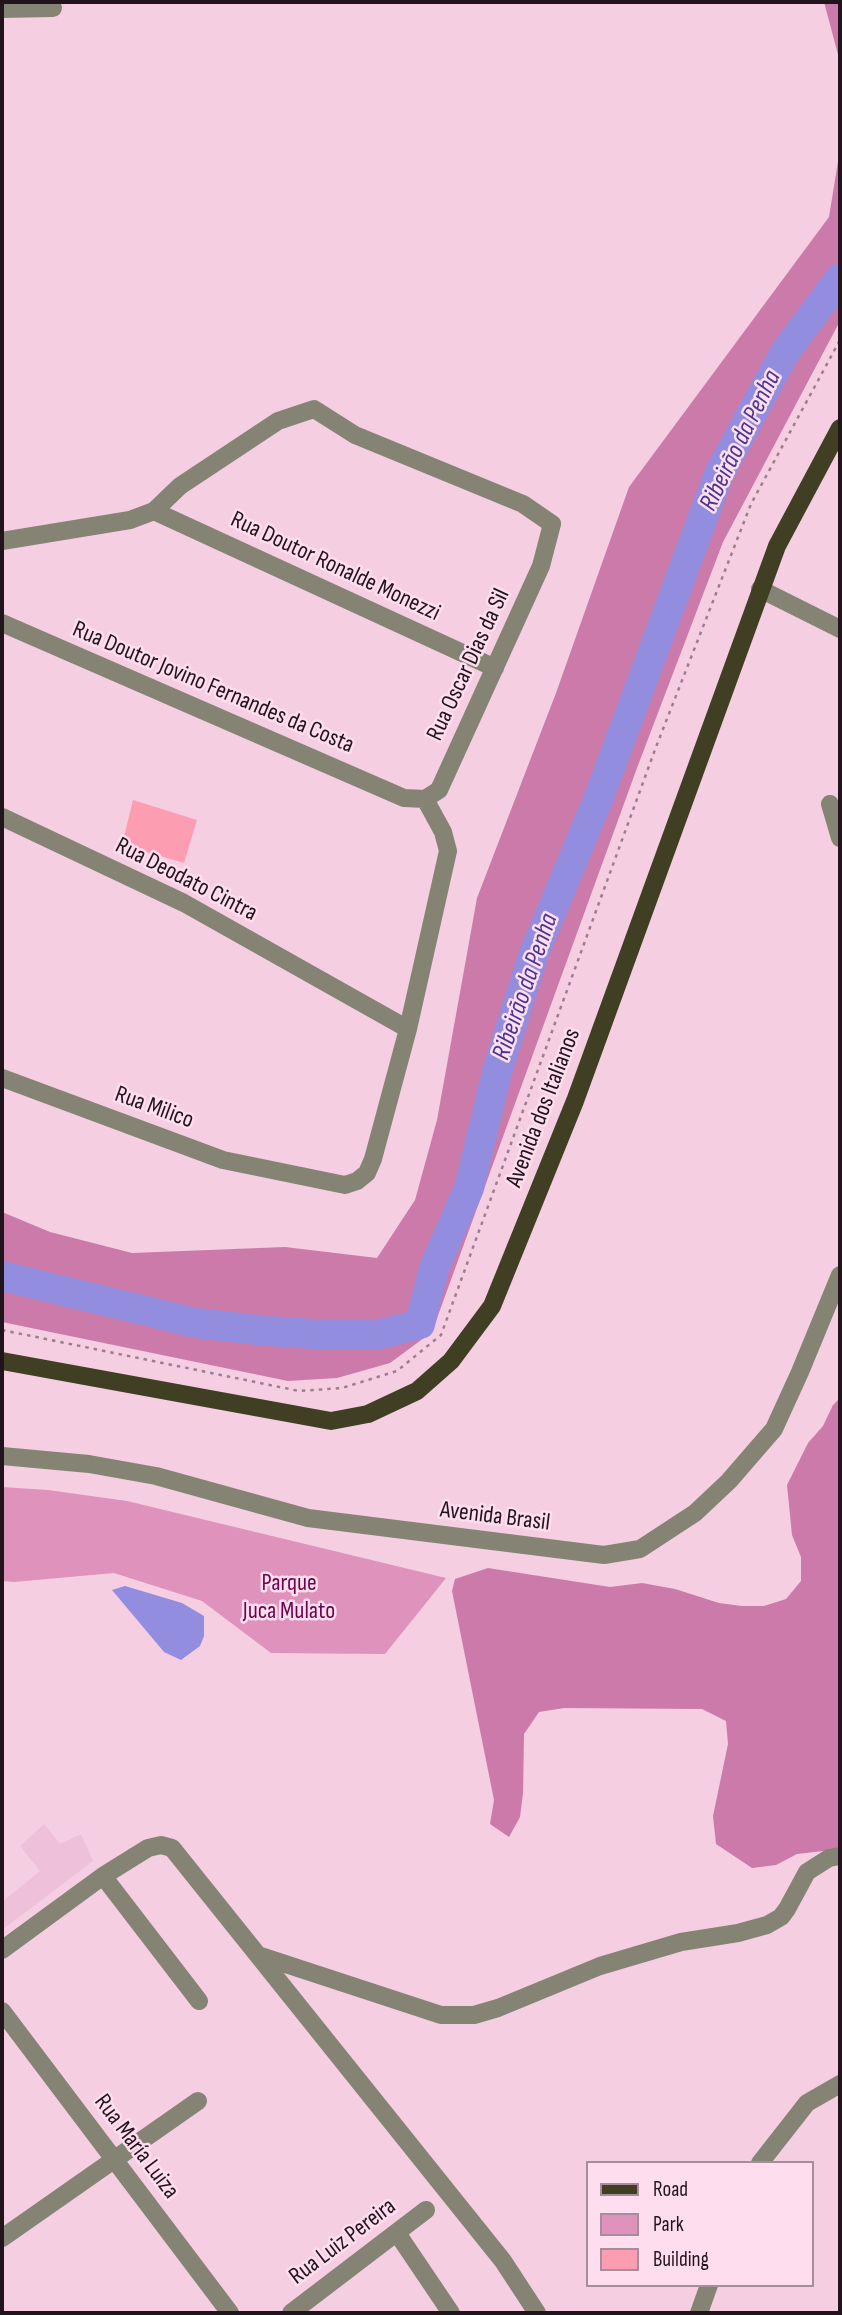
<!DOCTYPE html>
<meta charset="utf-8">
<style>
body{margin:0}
#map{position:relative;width:842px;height:2315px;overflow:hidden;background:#f5cee2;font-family:"Sofia Sans Condensed",sans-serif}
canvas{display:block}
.frame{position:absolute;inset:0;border:4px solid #22141c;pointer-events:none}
.legend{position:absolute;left:586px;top:2161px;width:228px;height:126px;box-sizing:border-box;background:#fedeee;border:2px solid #a68d9a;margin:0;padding:9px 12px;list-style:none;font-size:21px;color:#22141c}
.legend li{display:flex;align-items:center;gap:14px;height:35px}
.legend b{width:35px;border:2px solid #a68d9a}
</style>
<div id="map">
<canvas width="842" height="2315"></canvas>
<div class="frame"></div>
<ul class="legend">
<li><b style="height:9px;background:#403f23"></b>Road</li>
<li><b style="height:19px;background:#de92bc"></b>Park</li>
<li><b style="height:19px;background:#fd9db2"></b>Building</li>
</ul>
</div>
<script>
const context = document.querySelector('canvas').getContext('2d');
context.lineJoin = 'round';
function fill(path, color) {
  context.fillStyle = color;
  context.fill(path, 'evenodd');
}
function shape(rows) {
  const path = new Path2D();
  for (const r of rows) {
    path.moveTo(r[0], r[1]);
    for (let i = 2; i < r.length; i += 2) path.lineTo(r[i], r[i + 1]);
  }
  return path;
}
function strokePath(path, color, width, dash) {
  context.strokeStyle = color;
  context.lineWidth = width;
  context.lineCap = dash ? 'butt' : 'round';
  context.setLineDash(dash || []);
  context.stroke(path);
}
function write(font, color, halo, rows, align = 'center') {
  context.font = font + ' "Sofia Sans Condensed",sans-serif';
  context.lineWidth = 5;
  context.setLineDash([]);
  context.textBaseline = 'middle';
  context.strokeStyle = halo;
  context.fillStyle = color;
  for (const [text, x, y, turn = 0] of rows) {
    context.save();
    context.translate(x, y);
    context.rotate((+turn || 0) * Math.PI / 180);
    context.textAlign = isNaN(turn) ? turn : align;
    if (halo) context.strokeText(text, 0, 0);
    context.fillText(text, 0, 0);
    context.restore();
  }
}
const built = shape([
 [44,1824,60,1844,81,1834,93,1861,2,1930,2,1902,40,1871,20,1846]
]);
const green = shape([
 [2,1487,48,1490,127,1501,446,1578,385,1654,271,1653,202,1601,114,1573,14,1582,2,1581]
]);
const forest = shape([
 [824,2,840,2,840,62],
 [840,149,840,321,723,542,637,768,432,1332,390,1363,337,1378,288,1381,2,1322,2,1212,50,1232,132,1253,285,1247,377,1258,415,1200,437,1120,477,898,556,693,629,487,829,217],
 [840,1398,840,1849,797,1854,776,1865,752,1868,716,1844,713,1816,728,1744,726,1721,702,1709,564,1708,539,1712,524,1734,523,1793,520,1817,509,1837,490,1824,494,1800,452,1591,455,1579,488,1568,610,1587,642,1583,675,1589,719,1603,742,1606,764,1606,786,1599,801,1581,801,1557,792,1535,787,1485,808,1443,823,1426,833,1405]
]);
const water = shape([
 [125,1586,182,1603,204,1616,204,1636,200,1646,181,1660,164,1652,112,1590]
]);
const river = shape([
 [2,1276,196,1323,267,1331,328,1335,380,1334,420,1324,434,1268,469,1188,497,1072,533,956,599,797,719,474,785,352,840,278]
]);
const building = shape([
 [133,800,197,820,184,863,122,845]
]);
const path = shape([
 [2,1330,299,1391,342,1388,397,1371,441,1335,656,747,751,504,840,340]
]);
const minor = shape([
 [2,9,53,8,50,2],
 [154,511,495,668],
 [2,541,130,520,154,511,180,486,278,421,314,409,355,435,523,504,552,524,541,566,439,790,425,799,404,798,2,623],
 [760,589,840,629],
 [830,804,840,838],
 [2,817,184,903,408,1029],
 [2,1078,223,1160,345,1185,357,1181,367,1173,373,1159,408,1029,448,851,443,832,425,799],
 [2,1456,89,1464,156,1476,308,1518,604,1555,640,1549,695,1513,729,1481,774,1429,800,1372,840,1275],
 [103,1876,199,2001],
 [2,1950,103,1876,148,1848,161,1845,172,1848,503,2261,537,2313],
 [258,1955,441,2015,474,2015,498,2008,600,1966,681,1942,738,1933,767,1925,781,1917,787,1909,807,1872,829,1858,840,1856],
 [2,2011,230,2313],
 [760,2163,807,2103,840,2084],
 [397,2233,451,2313],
 [2,2238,198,2101],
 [291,2313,426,2210],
 [699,2313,709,2285]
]);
const major = shape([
 [2,1361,331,1421,368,1414,417,1391,451,1361,492,1306,575,1101,777,546,840,428]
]);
const streetNames = [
 ["Rua Doutor Ronalde Monezzi",335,567,25],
 ["Rua Oscar Dias da Sil",469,665,-65],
 ["Rua Doutor Jovino Fernandes da Costa",213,688,23],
 ["Rua Deodato Cintra",186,880,27],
 ["Rua Milico",154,1108,20],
 ["Avenida dos Italianos",544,1108,-69],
 ["Avenida Brasil",495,1517,7],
 ["Rua María Luiza",136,2147,53],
 ["Rua Luiz Pereira",343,2242,-37]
];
const parkNames = [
 ["Parque",289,1584],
 ["Juca Mulato",289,1612]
];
const waterNames = [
 ["Ribeirão da Penha",741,441,-64],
 ["Ribeirão da Penha",526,987,-71]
];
fill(built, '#efc1d9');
fill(green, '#de92bc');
fill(forest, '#cc7aa9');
fill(water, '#928dde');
strokePath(river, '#928dde', 30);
fill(building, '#fd9db2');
strokePath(path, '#9b7f8d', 2.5, [3.5, 5]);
strokePath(minor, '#858474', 18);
strokePath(major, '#403f23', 18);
write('24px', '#22141c', '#fedeee', streetNames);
write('24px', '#6b034c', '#fedeee', parkNames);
write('italic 26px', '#473795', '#fedeee', waterNames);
</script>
